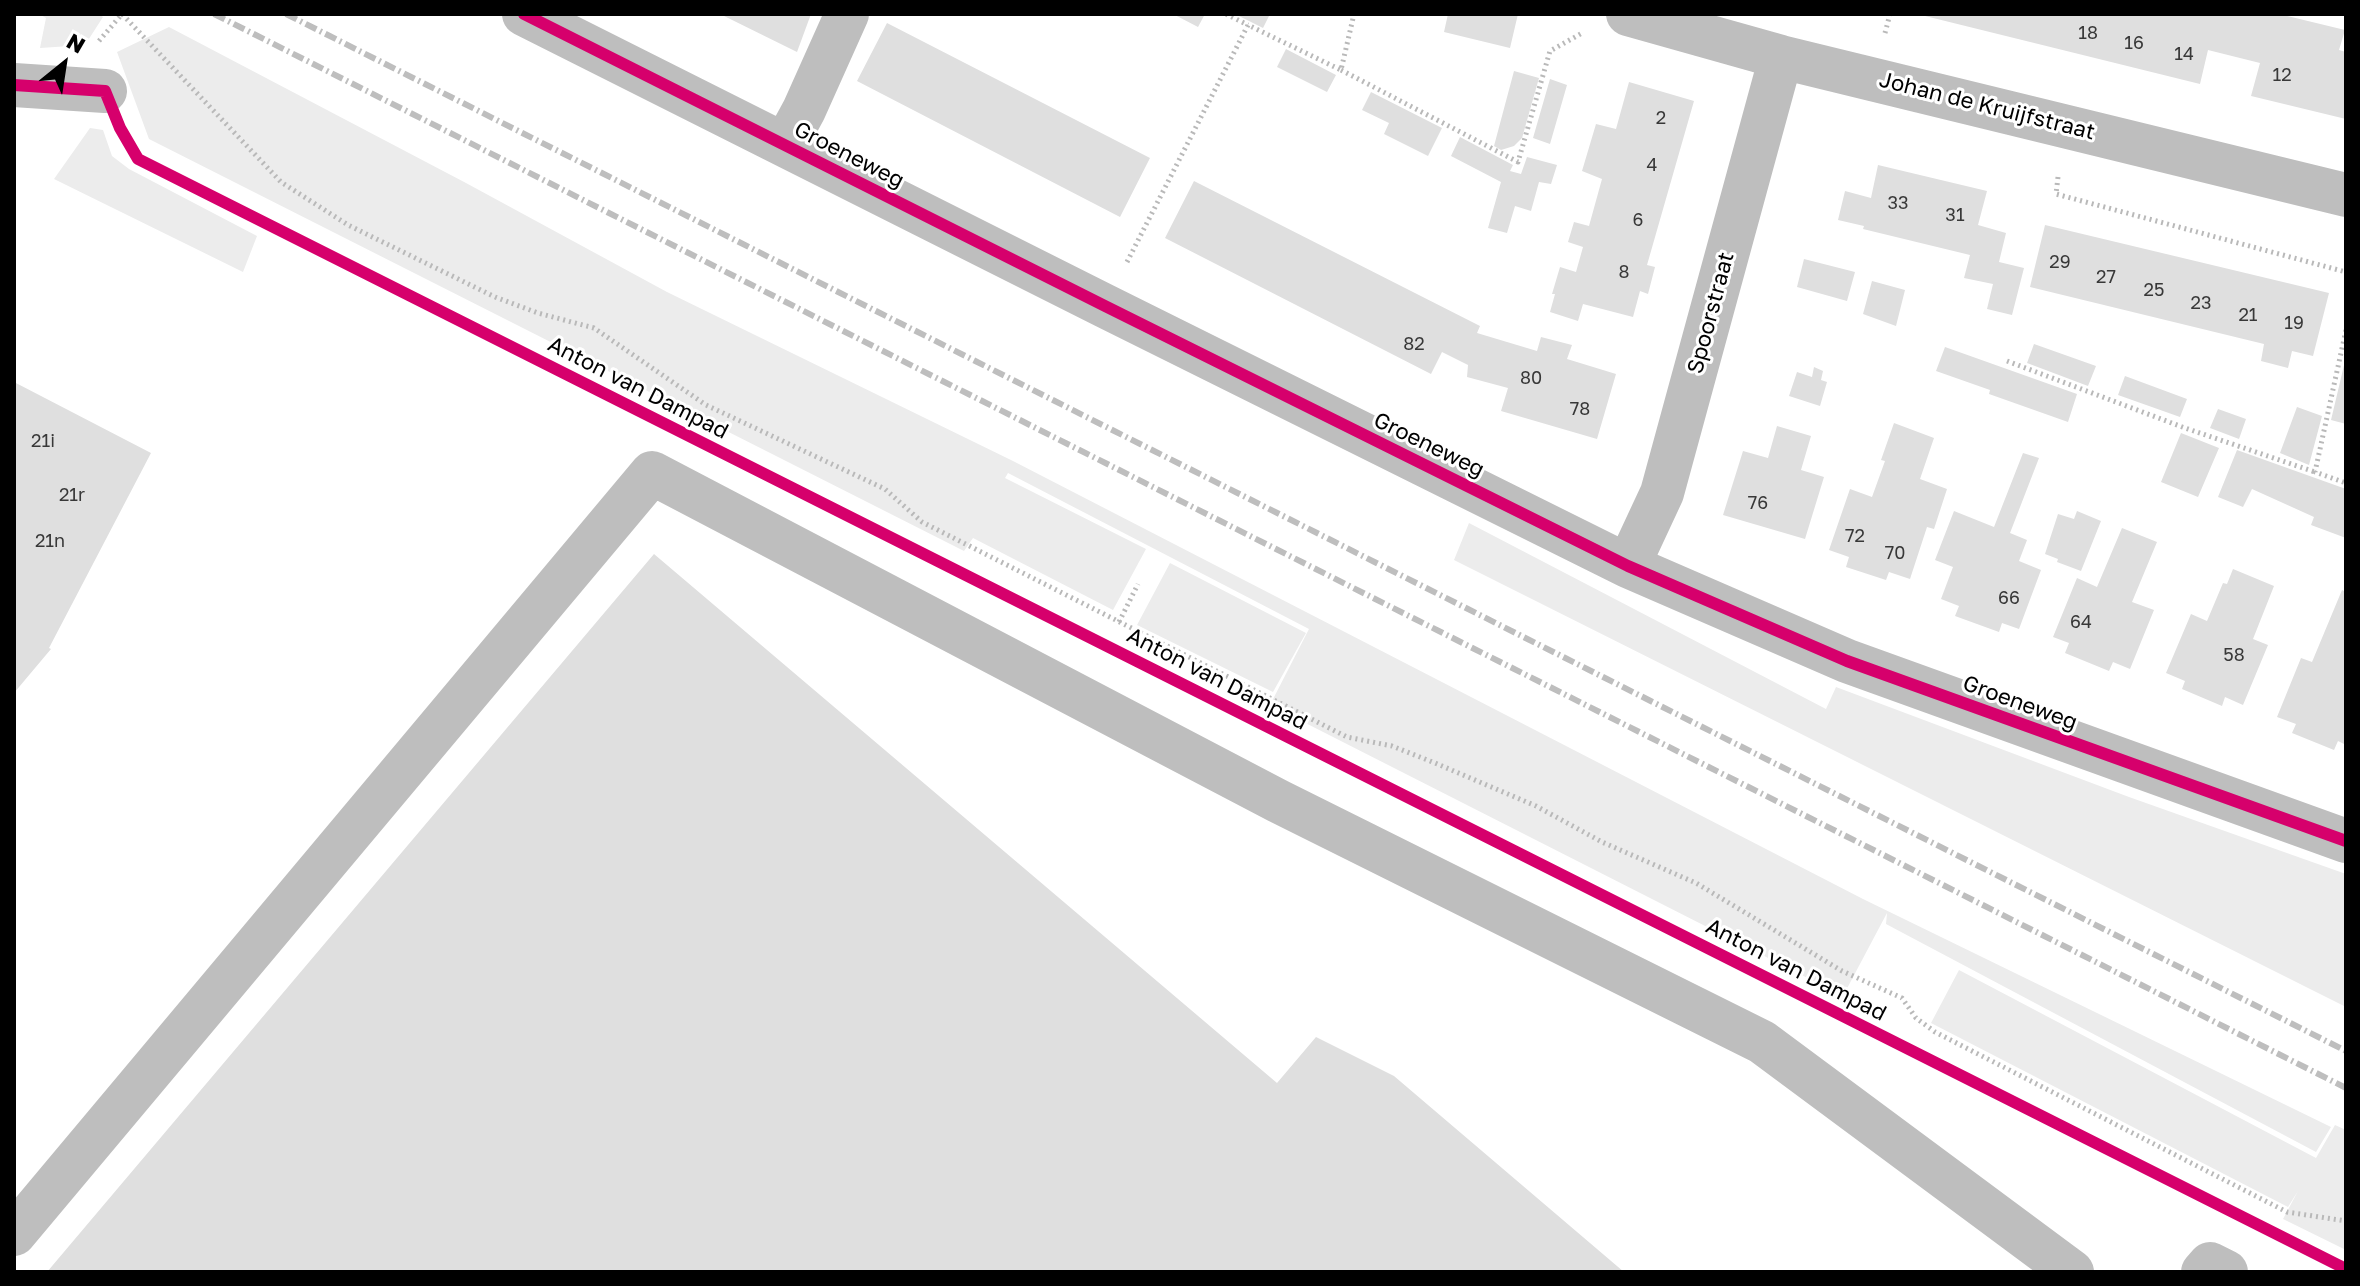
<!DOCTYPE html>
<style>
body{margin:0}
#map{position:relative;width:2360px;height:1286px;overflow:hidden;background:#fff;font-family:"Golos Text",sans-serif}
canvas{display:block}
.frame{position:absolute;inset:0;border:16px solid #000;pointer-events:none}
.north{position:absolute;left:24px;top:24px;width:80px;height:80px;-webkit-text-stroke:6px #fff;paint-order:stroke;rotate:30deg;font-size:22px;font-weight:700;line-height:32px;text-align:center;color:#000}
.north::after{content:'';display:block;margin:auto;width:28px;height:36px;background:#000;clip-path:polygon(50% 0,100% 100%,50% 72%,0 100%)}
</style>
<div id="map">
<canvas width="2360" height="1286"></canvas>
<div class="frame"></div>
<div class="north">N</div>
</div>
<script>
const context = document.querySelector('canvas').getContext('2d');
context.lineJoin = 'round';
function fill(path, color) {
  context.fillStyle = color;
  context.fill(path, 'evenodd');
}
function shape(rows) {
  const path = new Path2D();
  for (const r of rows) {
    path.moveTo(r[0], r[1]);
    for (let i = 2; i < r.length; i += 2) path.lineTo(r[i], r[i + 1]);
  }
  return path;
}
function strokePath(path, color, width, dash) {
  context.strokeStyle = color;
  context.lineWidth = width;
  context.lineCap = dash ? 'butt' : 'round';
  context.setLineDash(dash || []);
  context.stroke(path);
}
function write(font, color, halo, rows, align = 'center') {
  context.font = font + ' "Golos Text",sans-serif';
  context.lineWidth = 6;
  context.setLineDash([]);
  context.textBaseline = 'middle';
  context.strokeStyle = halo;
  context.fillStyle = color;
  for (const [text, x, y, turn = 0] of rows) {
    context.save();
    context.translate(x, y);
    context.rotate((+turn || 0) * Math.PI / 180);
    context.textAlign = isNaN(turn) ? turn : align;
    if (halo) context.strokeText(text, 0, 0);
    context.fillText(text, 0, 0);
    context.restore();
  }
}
const green = shape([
 [39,14,99,14,103,17,85,45,40,48,46,18],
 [169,27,466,183,667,292,1013,461,1863,899,2331,1127,2316,1152,1886,924,1887,913,1843,996,1270,705,1309,629,1008,473,1005,478,1146,549,1113,610,973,538,964,551,149,139,117,52],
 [90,128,103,130,112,156,129,169,257,236,243,272,54,179],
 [1469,523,1826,709,1836,687,2129,797,2346,874,2346,1007,1454,560],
 [1170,563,1306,633,1273,692,1137,625],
 [1959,970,2316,1158,2335,1125,2346,1130,2346,1250,2283,1219,2298,1191,2288,1207,1931,1023]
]);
const building = shape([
 [720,14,811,14,797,52],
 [1173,14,1205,14,1198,27],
 [1235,14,1270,14,1263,28],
 [1448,14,1518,14,1510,48,1444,32],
 [1917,14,2279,14,2345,30,2339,50,2346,52,2346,119,2251,96,2260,63,2208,50,2200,84],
 [887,23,1150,158,1120,217,857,81],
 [1286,49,1336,75,1327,92,1277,67],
 [1514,71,1539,78,1522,138,1514,146,1501,150,1494,146],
 [1550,79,1567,85,1550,144,1533,138],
 [1629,82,1694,101,1647,265,1655,267,1648,294,1640,291,1633,317,1583,304,1578,321,1550,312,1555,294,1552,294,1560,267,1576,272,1583,247,1568,242,1574,222,1589,226,1602,179,1582,171,1596,124,1616,129],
 [1371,92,1442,128,1428,156,1384,134,1389,123,1362,110],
 [1460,137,1513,165,1510,171,1521,174,1527,157,1557,165,1551,184,1539,182,1531,211,1515,206,1507,233,1488,228,1501,182,1451,156],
 [1878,165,1987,191,1978,225,2006,233,1999,262,2024,268,2012,315,1987,309,1993,284,1964,278,1970,255,1863,229,1864,226,1838,220,1845,191,1871,198],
 [1194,181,1480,326,1477,333,1537,351,1541,337,1572,345,1567,359,1616,374,1597,439,1501,411,1508,388,1467,377,1468,365,1442,352,1431,374,1165,238],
 [2045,225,2329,293,2313,356,2292,351,2288,368,2261,361,2264,344,2030,287],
 [1804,259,1855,272,1847,301,1797,287],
 [1872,281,1905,290,1896,326,1863,314],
 [2034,344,2096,366,2088,386,2027,363],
 [1945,347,2077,394,2068,422,1989,394,1990,390,1936,371],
 [2345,361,2346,361,2346,424,2331,420],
 [1814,367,1823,371,1821,380,1827,382,1820,406,1789,396,1797,372,1812,377],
 [2125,376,2187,399,2180,417,2118,395],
 [14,382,151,453,49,648,51,649,14,693],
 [2297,407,2322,416,2309,465,2280,453],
 [2218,409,2246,419,2239,439,2210,428],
 [1894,423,1934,438,1920,479,1947,489,1934,529,1927,527,1910,579,1889,572,1886,580,1846,567,1849,557,1829,550,1850,489,1872,497,1885,461,1881,460],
 [1777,426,1811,436,1801,470,1824,477,1805,539,1723,515,1743,451,1768,458],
 [2181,433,2219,448,2198,497,2161,482],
 [2237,450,2346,489,2346,538,2311,525,2314,517,2252,489,2243,507,2218,497],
 [2023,453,2039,458,2010,533,2027,540,2019,561,2041,570,2019,629,2002,623,1999,632,1955,616,1959,606,1941,599,1953,567,1935,560,1954,511,1994,527],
 [2077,511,2101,521,2081,571,2057,562,2058,559,2045,554,2058,514,2074,519],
 [2122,528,2157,542,2132,602,2154,610,2130,669,2113,662,2109,671,2065,653,2069,643,2053,637,2077,578,2097,587],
 [654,554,1277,1083,1316,1037,1394,1076,1624,1272,47,1272],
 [2233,569,2274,586,2253,639,2268,645,2243,705,2225,697,2222,706,2182,689,2185,681,2166,673,2191,614,2207,621,2223,583,2227,584],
 [2342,590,2346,592,2346,745,2338,741,2334,750,2292,733,2296,724,2277,717,2301,658,2312,662]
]);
const path = shape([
 [1226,14,1248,25],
 [1885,33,1890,14],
 [99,41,122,14,281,182,348,225,495,297,538,313,594,328,706,405,885,489,922,522,1347,737,1392,746,1435,763,1536,806,1602,842,1696,883,1842,971,1902,998,1916,1018,1935,1032,2287,1212,2346,1221],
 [1341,70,1518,162,1550,51,1584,32],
 [2058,177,2056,194,2346,272],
 [1127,262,1248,25,1341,70,1354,14],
 [2346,330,2315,472,2346,483],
 [2007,361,2185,428,2315,472],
 [1119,622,1138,584]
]);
const minor = shape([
 [524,14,1105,306,1628,566,1847,661,2346,841],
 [1628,14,1781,57,2346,195],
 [14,85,105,91],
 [785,145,804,110,847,14],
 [1628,566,1662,493,1781,57],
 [14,1234,652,473,1278,801,1762,1042,2072,1272],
 [2203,1272,2210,1264,2226,1272]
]);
const rail = shape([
 [214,14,2346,1088],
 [286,14,2346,1051]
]);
const cycleway = shape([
 [524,14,1105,306,1628,566,1847,661,2346,841],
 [14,85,105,91,120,128,138,159,2346,1269]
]);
const numberNames = [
 ["18",2088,33],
 ["16",2134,43],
 ["14",2184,54],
 ["12",2282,75],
 ["2",1661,118],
 ["4",1652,165],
 ["33",1898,203],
 ["31",1955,215],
 ["6",1638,220],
 ["29",2060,262],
 ["8",1624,272],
 ["27",2106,277],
 ["25",2154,290],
 ["23",2201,303],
 ["21",2248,315],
 ["19",2294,323],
 ["82",1414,344],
 ["80",1531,378],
 ["78",1580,409],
 ["21i",43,441],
 ["21r",72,495],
 ["76",1758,503],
 ["72",1855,536],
 ["21n",50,541],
 ["70",1895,553],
 ["66",2009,598],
 ["64",2081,622],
 ["58",2234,655]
];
const streetNames = [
 ["Johan de Kruijfstraat",1987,106,14],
 ["Groeneweg",849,155,27],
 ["Spoorstraat",1711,313,-75],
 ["Anton van Dampad",638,388,27],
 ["Groeneweg",1429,445,26],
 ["Anton van Dampad",1217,679,27],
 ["Groeneweg",2020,703,20],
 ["Anton van Dampad",1796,970,27]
];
fill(green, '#ececec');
fill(building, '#dfdfdf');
strokePath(path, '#b9b9b9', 5, [2, 4]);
strokePath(minor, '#bebebe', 44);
strokePath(rail, '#bebebe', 6, [12, 4, 2, 4]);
strokePath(cycleway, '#d6006c', 12);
write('18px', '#383838', null, numberNames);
write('22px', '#000', '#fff', streetNames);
</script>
